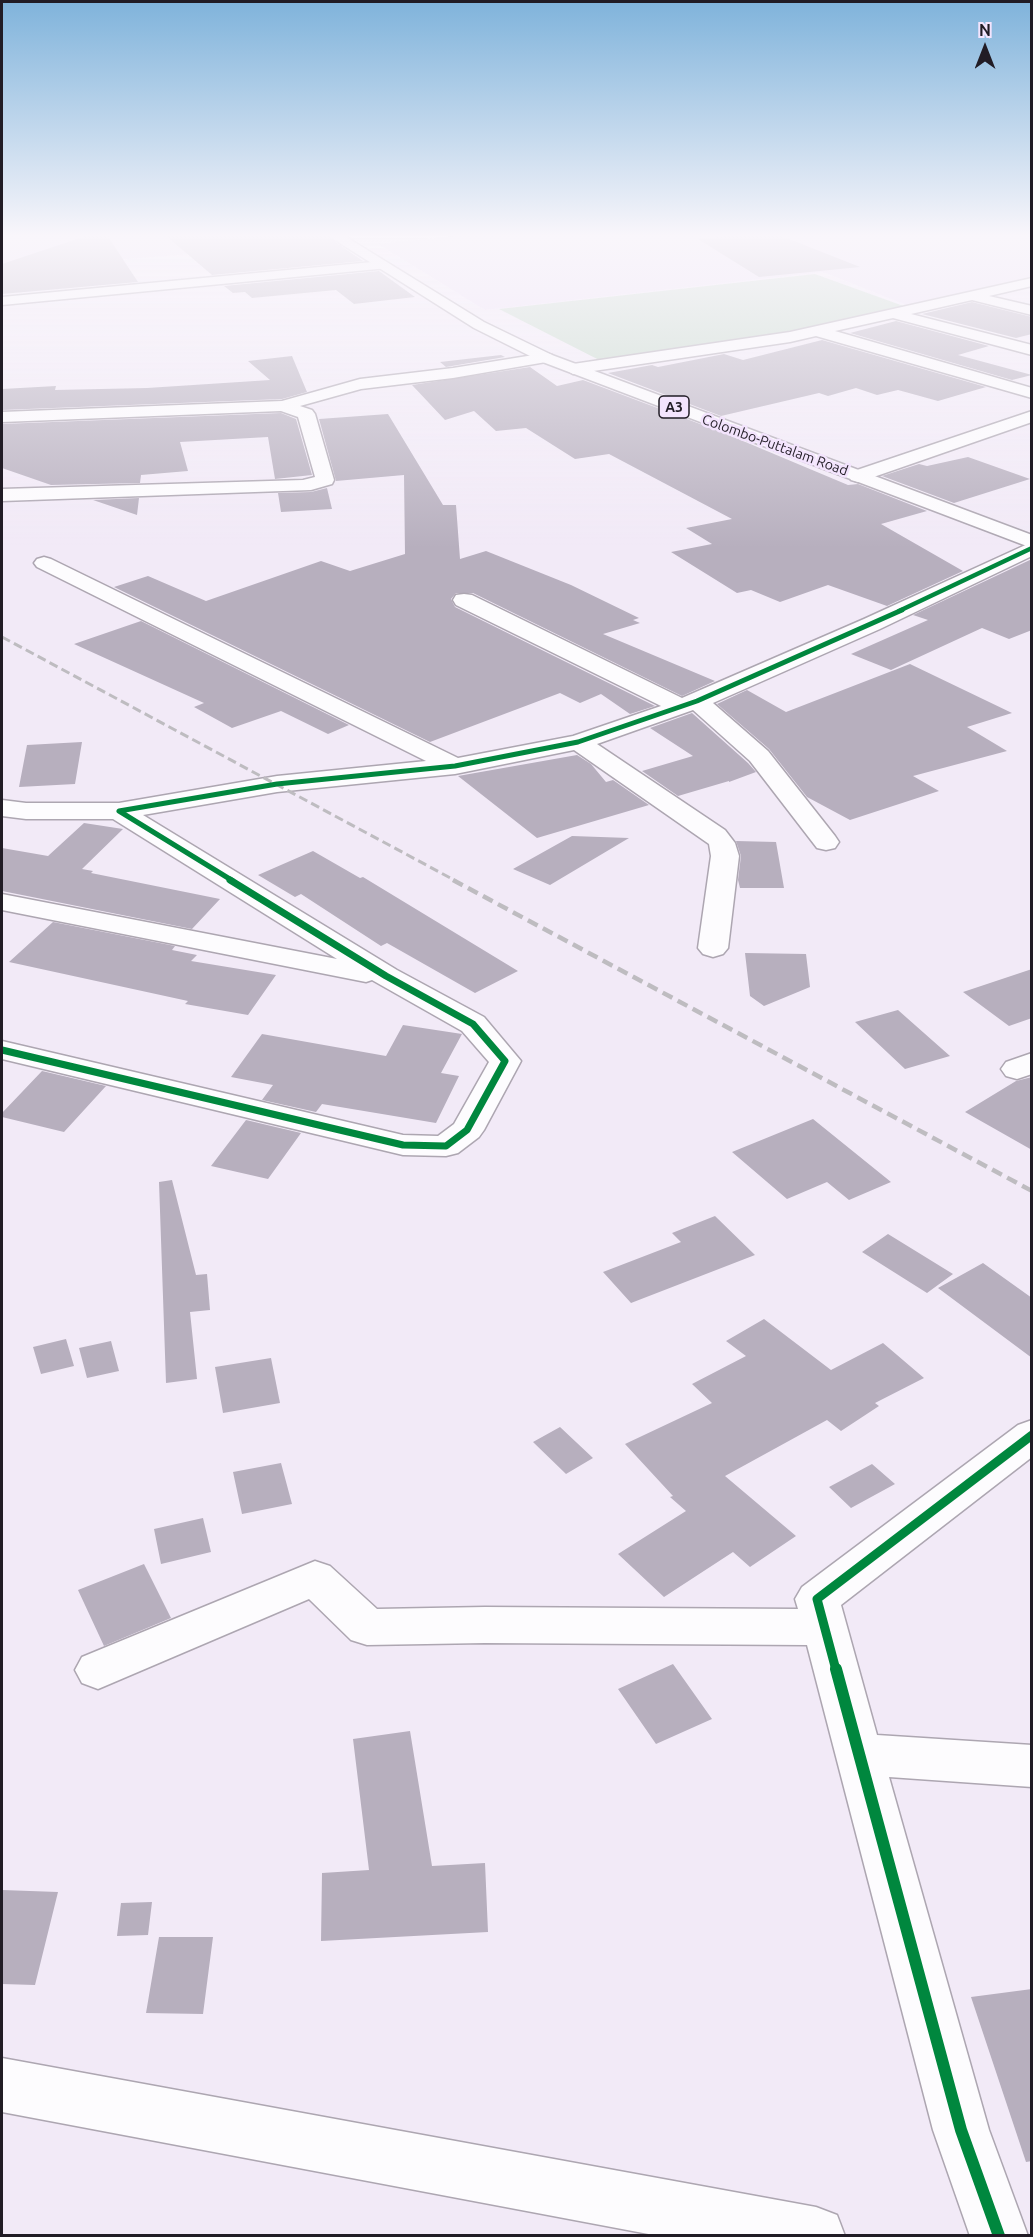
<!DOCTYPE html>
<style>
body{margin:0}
#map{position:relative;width:1033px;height:2237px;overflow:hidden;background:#f2eaf7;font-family:Ubuntu,sans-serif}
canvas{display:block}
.frame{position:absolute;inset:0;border:3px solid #211c25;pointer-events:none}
.north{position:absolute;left:955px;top:18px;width:60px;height:60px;-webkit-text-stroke:4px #f3e4fd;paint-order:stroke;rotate:0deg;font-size:16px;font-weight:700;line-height:24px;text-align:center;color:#211c25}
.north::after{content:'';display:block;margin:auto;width:21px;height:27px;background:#211c25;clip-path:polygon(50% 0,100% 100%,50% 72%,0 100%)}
</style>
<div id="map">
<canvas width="1033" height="2237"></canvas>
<div class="frame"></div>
<div class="north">N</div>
</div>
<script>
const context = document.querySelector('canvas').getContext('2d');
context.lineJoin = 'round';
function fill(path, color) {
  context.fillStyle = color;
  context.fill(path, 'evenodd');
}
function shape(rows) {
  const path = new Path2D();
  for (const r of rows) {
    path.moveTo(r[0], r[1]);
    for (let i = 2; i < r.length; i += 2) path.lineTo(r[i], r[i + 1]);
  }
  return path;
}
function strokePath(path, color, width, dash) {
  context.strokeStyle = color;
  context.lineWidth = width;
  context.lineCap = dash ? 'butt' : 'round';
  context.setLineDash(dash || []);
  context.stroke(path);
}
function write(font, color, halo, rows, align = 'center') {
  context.font = font + ' Ubuntu,sans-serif';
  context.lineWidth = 5;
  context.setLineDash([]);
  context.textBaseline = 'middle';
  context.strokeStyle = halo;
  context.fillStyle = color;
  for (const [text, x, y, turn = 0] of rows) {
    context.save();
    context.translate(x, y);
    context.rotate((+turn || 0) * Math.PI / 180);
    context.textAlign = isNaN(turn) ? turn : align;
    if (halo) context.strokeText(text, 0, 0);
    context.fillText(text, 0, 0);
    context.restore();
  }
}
const built = shape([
 [2,235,334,235,343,242,2,269],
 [465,235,1031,235,1031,278,909,306,823,272,485,310,378,244]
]);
const green = shape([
 [815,274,909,308,756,339,605,363,499,309]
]);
const building = shape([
 [89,235,107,235,138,282,2,294,2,264],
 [165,235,325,235,363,261,212,275],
 [743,235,779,235,860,267,759,277,698,239],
 [379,271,415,297,354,304,336,290,252,298,245,292,233,293,224,286],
 [972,302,1032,317,1032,334,1016,338,922,314],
 [896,321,989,346,958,355,1032,375,1012,380,850,333],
 [822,340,986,387,938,401,898,390,877,395,856,388,828,396,819,393,721,416,608,373,652,365,658,367,724,354,743,360],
 [501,355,505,357,446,367,440,362],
 [292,356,307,392,282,399,2,410,2,389,56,386,55,390,147,388,270,380,248,361],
 [530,367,557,386,583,380,724,433,848,485,858,484,927,511,881,524,963,571,887,606,828,585,780,602,751,590,737,593,671,552,712,544,686,528,732,519,609,454,575,459,526,428,496,431,474,411,445,420,412,385],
 [281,413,296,419,312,475,275,479,268,437,180,442,188,471,141,475,140,483,51,485,2,468,2,424],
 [388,414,443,505,456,505,460,559,486,551,571,585,639,618,633,620,640,623,603,634,715,681,682,696,473,593,456,593,451,599,455,607,655,706,630,714,601,694,580,703,560,693,430,742,114,587,148,576,206,601,321,561,350,571,405,554,404,475,336,481,319,419],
 [968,457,1030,479,954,503,882,476,919,464,927,466],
 [327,488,332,509,281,512,278,493,311,492],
 [139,498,137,515,93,500],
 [1032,559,1032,630,1009,639,982,628,891,670,851,654,928,620,913,615],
 [141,621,349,725,328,734,281,711,232,728,194,707,204,703,74,644],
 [910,664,1012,713,967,727,1007,751,913,776,939,791,850,820,807,797,769,749,717,704,747,690,786,712],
 [692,713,748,763,756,772,729,782,729,781,678,796,642,771,693,756,650,728],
 [82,742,75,784,19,787,27,745],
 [577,755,591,764,606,782,613,780,649,805,537,838,458,776],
 [84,823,123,829,82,869,93,871,91,873,220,899,192,929,2,891,2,848,48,856],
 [572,836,629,838,550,885,513,869],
 [736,841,776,842,784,888,740,888,738,880,741,856],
 [313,851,360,878,363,877,518,971,475,993,387,943,381,946,301,894,295,897,258,875],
 [53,922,175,946,172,950,197,955,191,961,276,975,248,1015,185,1004,188,1001,9,962],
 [745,953,806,954,810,987,764,1006,750,996],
 [1032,969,1032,1018,1009,1026,963,992],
 [898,1010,907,1018,950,1056,905,1069,855,1022],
 [403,1025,462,1034,441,1073,459,1076,436,1123,322,1104,316,1112,262,1100,273,1085,231,1077,262,1034,386,1056],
 [42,1071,106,1086,64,1132,2,1117,2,1113],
 [1032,1077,1032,1150,965,1112,1016,1081],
 [813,1119,891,1182,849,1200,827,1182,787,1199,732,1152],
 [246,1120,301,1133,268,1179,211,1166],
 [172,1180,196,1275,207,1274,210,1310,190,1312,197,1379,166,1383,159,1182],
 [715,1216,755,1255,631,1303,603,1272,681,1242,672,1233],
 [888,1234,953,1274,927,1293,862,1252],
 [983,1263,1032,1298,1032,1358,938,1288],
 [764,1319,831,1370,883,1343,924,1378,875,1403,879,1406,841,1431,827,1420,725,1476,796,1536,750,1567,733,1552,664,1597,618,1554,686,1511,670,1497,673,1496,625,1444,712,1403,692,1384,746,1356,726,1341],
 [66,1339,74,1366,41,1374,33,1347],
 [111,1341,119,1371,87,1378,79,1348],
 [271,1358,280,1403,223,1413,215,1367],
 [560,1427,593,1458,566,1474,533,1442],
 [281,1463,292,1504,242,1514,233,1472],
 [872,1464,895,1484,851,1508,829,1487],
 [203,1518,211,1552,161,1564,154,1529],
 [144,1564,171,1618,104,1646,78,1590],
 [673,1664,712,1719,656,1744,618,1689],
 [410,1731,432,1866,485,1863,488,1932,321,1941,322,1873,369,1870,353,1739],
 [2,1890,58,1892,35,1985,2,1984],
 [152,1902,148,1935,117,1936,121,1903],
 [159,1937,213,1937,203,2014,146,2013],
 [1032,1989,1032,2161,1026,2162,971,1997]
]);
const minor = shape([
 [383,261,390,265,388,268,2,305,2,297,383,261],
 [1032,278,1032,286,989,296,1032,306,1032,315,972,300,911,314,1032,345,1032,355,893,318,835,331,1032,388,1032,398,816,336,790,342,573,374,565,369,573,364,790,332,1032,278],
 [546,353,552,355,554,358,552,361,453,378,361,389,300,406,312,410,315,414,334,480,332,484,311,490,2,501,2,489,303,480,315,477,298,417,281,411,2,422,2,412,282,401,360,379,453,368,546,353],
 [1032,411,1032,422,865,480,858,482,851,480,849,476,851,472,1032,411],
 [1032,542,1032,556,880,629,713,703,768,751,835,836,839,842,835,848,826,850,817,848,750,761,693,710,597,744,725,830,735,843,739,856,728,948,723,954,713,957,703,954,698,948,711,856,709,844,574,750,455,774,277,792,143,815,397,970,484,1017,521,1061,484,1130,479,1137,458,1153,446,1156,403,1155,2,1059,2,1041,403,1135,438,1136,454,1124,489,1062,462,1031,372,980,366,982,2,910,2,894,337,959,113,819,26,819,2,816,2,800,26,803,119,803,277,776,426,761,37,567,34,563,37,559,44,557,51,559,458,758,573,736,661,706,456,605,453,600,456,595,464,594,472,595,682,698,864,619,1032,542],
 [1032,1053,1032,1074,1017,1079,1006,1076,1001,1069,1006,1062,1032,1053],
 [1032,1420,1032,1457,841,1605,877,1735,1032,1745,1032,1787,889,1777,989,2130,1028,2236,970,2236,933,2130,807,1645,485,1643,367,1645,351,1640,309,1599,98,1689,82,1683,75,1670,82,1657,315,1561,330,1566,377,1609,485,1607,798,1609,795,1599,802,1587,1018,1425,1032,1420],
 [2,2058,816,2207,837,2215,845,2236,659,2236,2,2112,2,2058]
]);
const trunk = shape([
 [327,235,343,235,484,322,552,355,1032,535,1032,548,540,361,474,328,327,235]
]);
const railFar1 = shape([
 [2,637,456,881]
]);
const rail = shape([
 [453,880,1032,1191]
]);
const cyclewayFar4 = shape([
 [899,611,1032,548]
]);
const cyclewayFar3 = shape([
 [233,881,119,811,277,784,455,766,578,742,697,701,902,610]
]);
const cyclewayFar2 = shape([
 [2,1050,403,1145,446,1146,467,1130,505,1061,473,1024,386,976,230,880]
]);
const cyclewayFar1 = shape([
 [836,1670,817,1599,1032,1435]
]);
const cycleway = shape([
 [836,1669,961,2130,999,2236]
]);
const shields = [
 [674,407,30]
];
const shieldNames = [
 ["A3",674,407]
];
const farStreetnames = [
 ["Colombo-Puttalam Road",775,445,20]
];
fill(built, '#eddff6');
fill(green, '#c2d7c7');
fill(building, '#b7afbe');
strokePath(minor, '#ada6b1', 3);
strokePath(trunk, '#ada6b1', 3);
fill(minor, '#fdfcfe');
fill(trunk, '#fdfcfe');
strokePath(railFar1, '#bebcc0', 3, [9, 4.5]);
strokePath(rail, '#bebcc0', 4.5, [11, 6]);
strokePath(cyclewayFar4, '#00873e', 4.5);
strokePath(cyclewayFar3, '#00873e', 5);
strokePath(cyclewayFar2, '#00873e', 7);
strokePath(cyclewayFar1, '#00873e', 9);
strokePath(cycleway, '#00873e', 12);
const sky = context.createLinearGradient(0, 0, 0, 548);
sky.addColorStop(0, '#7fb3db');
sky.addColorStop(0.43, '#f9f6fb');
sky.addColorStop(1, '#f9f6fb00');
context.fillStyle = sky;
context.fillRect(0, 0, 1033, 548);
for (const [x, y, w] of shields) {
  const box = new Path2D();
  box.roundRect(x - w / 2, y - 11, w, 22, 4.5);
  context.fillStyle = '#f3e4fd';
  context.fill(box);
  strokePath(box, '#211c25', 1.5);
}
write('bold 14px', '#211c25', null, shieldNames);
write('14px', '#211c25', '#f3e4fd', farStreetnames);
</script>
